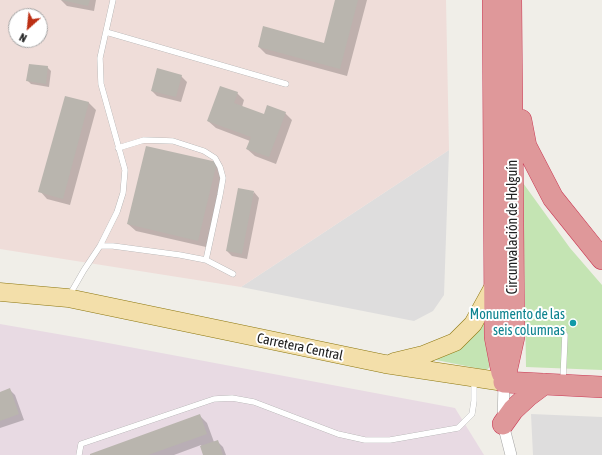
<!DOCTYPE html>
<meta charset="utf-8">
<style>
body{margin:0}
#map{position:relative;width:602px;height:455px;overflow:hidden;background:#f0eee8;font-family:"Asap Condensed",sans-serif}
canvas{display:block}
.north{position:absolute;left:8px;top:8px;width:40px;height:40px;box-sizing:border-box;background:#fff;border:1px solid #a6a6a6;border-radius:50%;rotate:207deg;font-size:11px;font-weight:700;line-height:16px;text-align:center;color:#202020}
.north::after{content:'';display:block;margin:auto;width:14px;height:18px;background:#bc2f14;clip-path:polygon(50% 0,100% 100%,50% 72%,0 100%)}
</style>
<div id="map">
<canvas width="602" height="455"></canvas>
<div class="north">N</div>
</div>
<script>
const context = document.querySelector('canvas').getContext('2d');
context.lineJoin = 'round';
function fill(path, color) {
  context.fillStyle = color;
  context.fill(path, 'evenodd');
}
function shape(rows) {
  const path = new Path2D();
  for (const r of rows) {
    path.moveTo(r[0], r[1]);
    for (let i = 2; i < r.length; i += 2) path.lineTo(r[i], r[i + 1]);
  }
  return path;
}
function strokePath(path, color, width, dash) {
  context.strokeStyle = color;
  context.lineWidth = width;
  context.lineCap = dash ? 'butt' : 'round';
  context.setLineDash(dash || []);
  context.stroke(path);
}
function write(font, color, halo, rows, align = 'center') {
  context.font = font + ' "Asap Condensed",sans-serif';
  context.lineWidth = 4;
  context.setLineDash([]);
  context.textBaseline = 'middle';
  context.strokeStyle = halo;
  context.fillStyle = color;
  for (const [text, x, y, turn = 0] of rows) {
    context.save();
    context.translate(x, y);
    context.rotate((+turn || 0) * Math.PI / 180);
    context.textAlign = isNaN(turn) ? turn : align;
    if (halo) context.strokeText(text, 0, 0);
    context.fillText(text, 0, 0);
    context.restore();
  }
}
const residential = shape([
 [449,150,444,295,433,311,414,321,241,287],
 [531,414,602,417,602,455,533,455]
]);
const commercial = shape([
 [0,0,446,0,449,150,241,287,0,249],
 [16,16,40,16,40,40,16,40]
]);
const industrial = shape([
 [0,324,92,340,455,408,484,455,0,455]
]);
const grass = shape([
 [523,183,570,248,602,285,602,370,526,367],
 [486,314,491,363,489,368,486,370,436,360,435,358]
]);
const shadow = shape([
 [61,0,96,0,94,11,67,6],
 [336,0,367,0,347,76,266,54,259,47,325,44],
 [47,67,51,71,49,87,31,84,27,80],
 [181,76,187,82,181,102,157,96,152,91],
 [237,93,244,100,242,107,264,115,285,113,292,120,276,164,255,156,247,149,250,141,216,128,208,121],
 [66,97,89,103,96,110,70,205,47,199,40,191],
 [216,163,224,171,206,247,136,231,128,224],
 [254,192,259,198,247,259,232,256,227,251],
 [10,390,15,395,24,420,0,428,0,393],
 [199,415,207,423,214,442,217,441,223,447,226,455,204,455,201,445,174,455,91,455]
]);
const building = shape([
 [61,0,90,0,88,6],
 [335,0,358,0,340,69,258,47,263,26,324,43],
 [29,64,48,66,46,84,26,81],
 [157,68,182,75,176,97,151,91],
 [220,86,238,92,234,103,264,114,267,105,286,112,269,157,246,149,251,137,207,121],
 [65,96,89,102,63,199,38,192],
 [146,146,217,162,198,241,127,224],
 [238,188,254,191,242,254,226,251],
 [10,388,19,414,0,421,0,392],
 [200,414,207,434,148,455,90,455,90,454],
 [218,440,223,455,203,455,200,446]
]);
const lane = shape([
 [106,32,286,84],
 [118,148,144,140,173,141,204,151,215,158,220,167,223,178,220,195,206,260],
 [100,246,113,246,180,255,206,260,233,274],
 [69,296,84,270,100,246,117,212,123,193,125,170,101,84,100,58,113,0],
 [563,380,565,335],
 [79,455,81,444,214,399,232,398,254,402,338,434,365,440,390,440,458,428,472,414,474,401,474,380]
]);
const street = shape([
 [504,382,503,424,511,455]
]);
const primary = shape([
 [0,292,68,298,385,364,504,382],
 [394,362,423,355,455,342,473,324,495,284]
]);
const highway = shape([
 [493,0,495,337,502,373],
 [521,120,526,146,553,198,602,259],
 [504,382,514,337,511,0],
 [504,382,602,387],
 [503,424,513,410,528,396,544,384]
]);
const markers = [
 [573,323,4,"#0f9aa8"]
];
const streetNames = [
 ["Circunvalación de Holguín",513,227,-90],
 ["Carretera Central",300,347,12]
];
const cultureNames = [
 ["Monumento de las",565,315],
 ["seis columnas",565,331]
];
fill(residential, '#dedddd');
fill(commercial, '#efddd9');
fill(industrial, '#e8dae3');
fill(grass, '#c4e4b3');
fill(shadow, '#0003');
fill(building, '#b9b5ae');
strokePath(lane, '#a4a4a4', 6);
strokePath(street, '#a4a4a4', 12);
strokePath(primary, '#8d770f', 19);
strokePath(highway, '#ca3954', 22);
strokePath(lane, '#fff', 5.5);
strokePath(street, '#fff', 11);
strokePath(primary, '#f3dfaa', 18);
strokePath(highway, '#df989a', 21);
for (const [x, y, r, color] of markers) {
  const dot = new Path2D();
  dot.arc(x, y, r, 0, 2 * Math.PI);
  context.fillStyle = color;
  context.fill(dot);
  strokePath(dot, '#fff', 1.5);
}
write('14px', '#202020', '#fff', streetNames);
write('14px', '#0d838f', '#fff', cultureNames, 'right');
</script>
